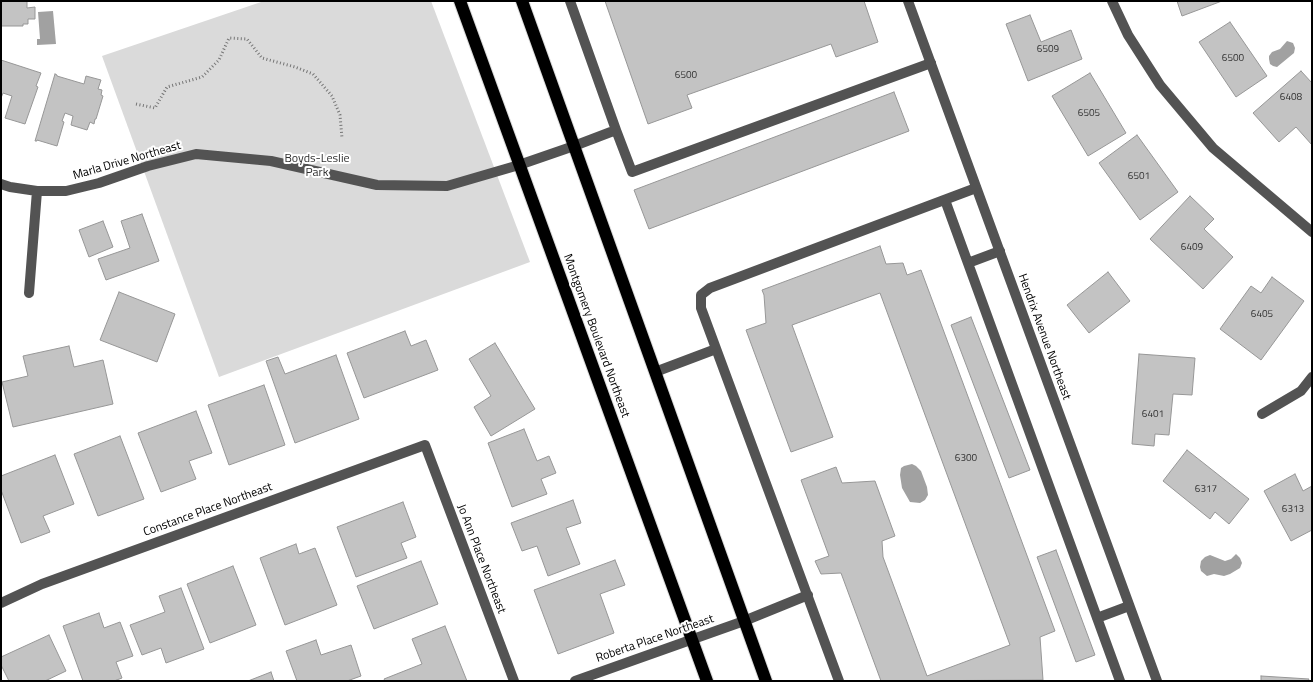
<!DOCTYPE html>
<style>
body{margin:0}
#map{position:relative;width:1313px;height:682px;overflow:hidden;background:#fff;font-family:"Titillium Web",sans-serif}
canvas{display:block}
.frame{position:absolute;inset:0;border:2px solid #000;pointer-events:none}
</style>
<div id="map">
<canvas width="1313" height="682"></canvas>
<div class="frame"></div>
</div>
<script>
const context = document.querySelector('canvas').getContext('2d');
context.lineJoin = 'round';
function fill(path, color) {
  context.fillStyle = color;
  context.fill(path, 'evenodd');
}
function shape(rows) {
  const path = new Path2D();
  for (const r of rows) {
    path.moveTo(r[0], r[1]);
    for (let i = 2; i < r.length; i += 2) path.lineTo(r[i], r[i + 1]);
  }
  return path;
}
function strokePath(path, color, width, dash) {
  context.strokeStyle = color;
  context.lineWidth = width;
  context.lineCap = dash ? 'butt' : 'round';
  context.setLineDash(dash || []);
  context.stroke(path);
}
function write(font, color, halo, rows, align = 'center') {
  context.font = font + ' "Titillium Web",sans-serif';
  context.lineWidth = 4;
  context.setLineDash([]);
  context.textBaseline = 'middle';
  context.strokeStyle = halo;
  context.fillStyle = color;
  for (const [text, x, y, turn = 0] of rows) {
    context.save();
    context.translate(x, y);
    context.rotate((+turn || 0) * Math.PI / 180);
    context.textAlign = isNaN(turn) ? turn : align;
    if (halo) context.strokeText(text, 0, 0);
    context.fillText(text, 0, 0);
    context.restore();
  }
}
const green = shape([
 [264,1,431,1,530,262,219,377,102,56]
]);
const water = shape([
 [53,11,56,44,37,45,37,39,40,39,38,12],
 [1287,41,1293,43,1295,48,1294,53,1277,67,1273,66,1270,64,1269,59,1269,56,1272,52,1280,49],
 [912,464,916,466,921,471,927,487,928,495,925,500,920,503,910,502,902,488,900,475,901,468,904,466],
 [1236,554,1240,558,1242,563,1240,568,1230,574,1224,576,1214,574,1207,576,1201,571,1200,567,1201,561,1205,557,1210,555,1225,561,1231,559]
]);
const building = shape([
 [1,1,27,1,27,8,35,7,35,19,28,19,28,24,23,24,23,26,1,26,1,1],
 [605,1,864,1,878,42,836,57,831,44,687,95,692,108,648,124,605,1],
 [1177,1,1222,1,1182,16,1177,1],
 [1030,15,1041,42,1071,30,1082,59,1028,81,1006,24,1030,15],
 [1230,22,1267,76,1236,97,1199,42,1230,22],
 [1,60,41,73,36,86,38,87,25,124,5,118,12,96,3,93,1,98,1,60],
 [1301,71,1312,83,1312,145,1296,127,1279,142,1253,113,1301,71],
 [1090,73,1126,133,1088,156,1052,96,1090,73],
 [55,74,57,75,57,76,84,84,86,76,101,80,98,89,102,90,101,95,103,96,96,119,95,119,94,124,90,122,87,130,71,125,73,116,65,113,62,121,64,122,57,146,37,140,37,141,35,141,55,74],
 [894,92,909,131,649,229,634,190,894,92],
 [1137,135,1178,192,1140,220,1099,163,1137,135],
 [1190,196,1214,219,1204,229,1233,257,1203,289,1150,239,1190,196],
 [142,214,159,261,106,280,98,259,130,248,121,221,142,214],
 [103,221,113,247,89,257,79,230,103,221],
 [880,246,886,264,903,263,907,275,921,270,1055,631,1040,637,1043,680,881,681,841,573,821,574,815,561,829,556,801,480,836,467,842,483,875,481,895,536,882,541,883,557,927,676,1010,645,880,293,792,325,833,437,791,452,746,330,766,323,764,295,762,290,880,246],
 [1108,272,1130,301,1089,333,1067,305,1108,272],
 [1272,277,1304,301,1261,360,1220,329,1251,286,1261,293,1272,277],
 [119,292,175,314,157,362,100,340,119,292],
 [971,317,1030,470,1009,478,951,325,971,317],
 [405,331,411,346,426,340,438,370,364,398,347,353,405,331],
 [495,343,535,409,491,436,474,407,491,396,469,359,495,343],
 [69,346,74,367,103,360,113,404,13,427,2,382,28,376,23,356,69,346],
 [1139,354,1195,358,1192,395,1173,394,1169,435,1155,434,1154,446,1132,444,1139,354],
 [336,355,359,419,295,443,266,361,278,357,285,374,336,355],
 [264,385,285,445,229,465,208,405,264,385],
 [196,411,212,453,189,461,196,479,161,492,138,433,196,411],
 [524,429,537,461,549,456,556,473,541,479,547,494,512,507,488,443,524,429],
 [120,436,144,499,98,516,74,454,120,436],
 [1187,450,1249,499,1229,524,1215,512,1210,519,1163,481,1187,450],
 [55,455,74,504,43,516,50,532,21,543,1,490,1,476,55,455],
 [1295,474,1303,491,1312,486,1312,530,1291,541,1264,491,1295,474],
 [573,500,581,523,566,528,580,564,548,576,537,546,522,551,511,523,573,500],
 [403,502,416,537,401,543,407,558,356,577,337,527,403,502],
 [296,544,299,554,315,548,337,605,285,625,260,558,296,544],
 [1056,550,1095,655,1076,662,1037,557,1056,550],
 [615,560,625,585,600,594,614,633,558,654,534,590,615,560],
 [421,561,438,604,374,629,357,586,421,561],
 [233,566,256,625,210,643,187,584,233,566],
 [181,588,204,649,166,663,161,648,142,655,130,625,165,612,159,596,181,588],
 [99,613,104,628,120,622,133,656,116,662,122,678,114,681,83,681,63,626,99,613],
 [445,626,467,681,385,681,384,679,422,664,412,639,445,626],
 [49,635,66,671,45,681,9,681,1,665,1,657,49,635],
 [316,640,321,655,351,645,361,676,347,681,297,681,286,651,316,640],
 [271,672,274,681,248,681,271,672],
 [1261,676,1309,679,1308,681,1261,681,1261,676]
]);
const path = shape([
 [136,104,155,108,167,87,202,77,219,60,229,38,247,39,262,58,295,67,313,74,332,96,340,115,342,138]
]);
const service = shape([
 [570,1,616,130,574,146],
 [616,130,632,172,931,63],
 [945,200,1120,681],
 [968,263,1000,251],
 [655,372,716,349],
 [1097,618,1129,606],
 [744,621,808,595],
 [839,681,701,308,701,295,710,288,976,188]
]);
const minor = shape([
 [908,1,1157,681],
 [1112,1,1128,35,1160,85,1213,148,1312,232],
 [1,184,10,187,37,191,29,293],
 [37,191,66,191,99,183,148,166,196,154,271,161,377,185,447,186,519,165,574,146],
 [1262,414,1301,391,1312,377],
 [1,603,42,584,425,445,514,681],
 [575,681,744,621]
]);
const primary = shape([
 [460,1,707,681],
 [522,1,766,681]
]);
const numberNames = [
 ["6509",1048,50],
 ["6500",1233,59],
 ["6500",686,76],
 ["6408",1291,98],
 ["6505",1089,114],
 ["6501",1139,177],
 ["6409",1192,248],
 ["6405",1262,315],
 ["6401",1153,415],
 ["6300",966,459],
 ["6317",1206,490],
 ["6313",1293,510]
];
const parkNames = [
 ["Boyds-Leslie",317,159],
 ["Park",317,173]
];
const streetNames = [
 ["Marla Drive Northeast",127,161,-16],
 ["Montgomery Boulevard Northeast",596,336,70],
 ["Hendrix Avenue Northeast",1044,337,70],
 ["Constance Place Northeast",208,510,-20],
 ["Jo Ann Place Northeast",481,559,69],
 ["Roberta Place Northeast",655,639,-19]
];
fill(green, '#dadada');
fill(water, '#a1a1a1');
fill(building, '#c3c3c3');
strokePath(building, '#979797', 1);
strokePath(primary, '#dbdbdb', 14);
strokePath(path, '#757575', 3, [1, 2.5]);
strokePath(service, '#535353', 10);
strokePath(minor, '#535353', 10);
strokePath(primary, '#000', 12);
write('10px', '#313131', null, numberNames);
write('12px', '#313131', '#fff', parkNames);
write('12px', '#000', '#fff', streetNames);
</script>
